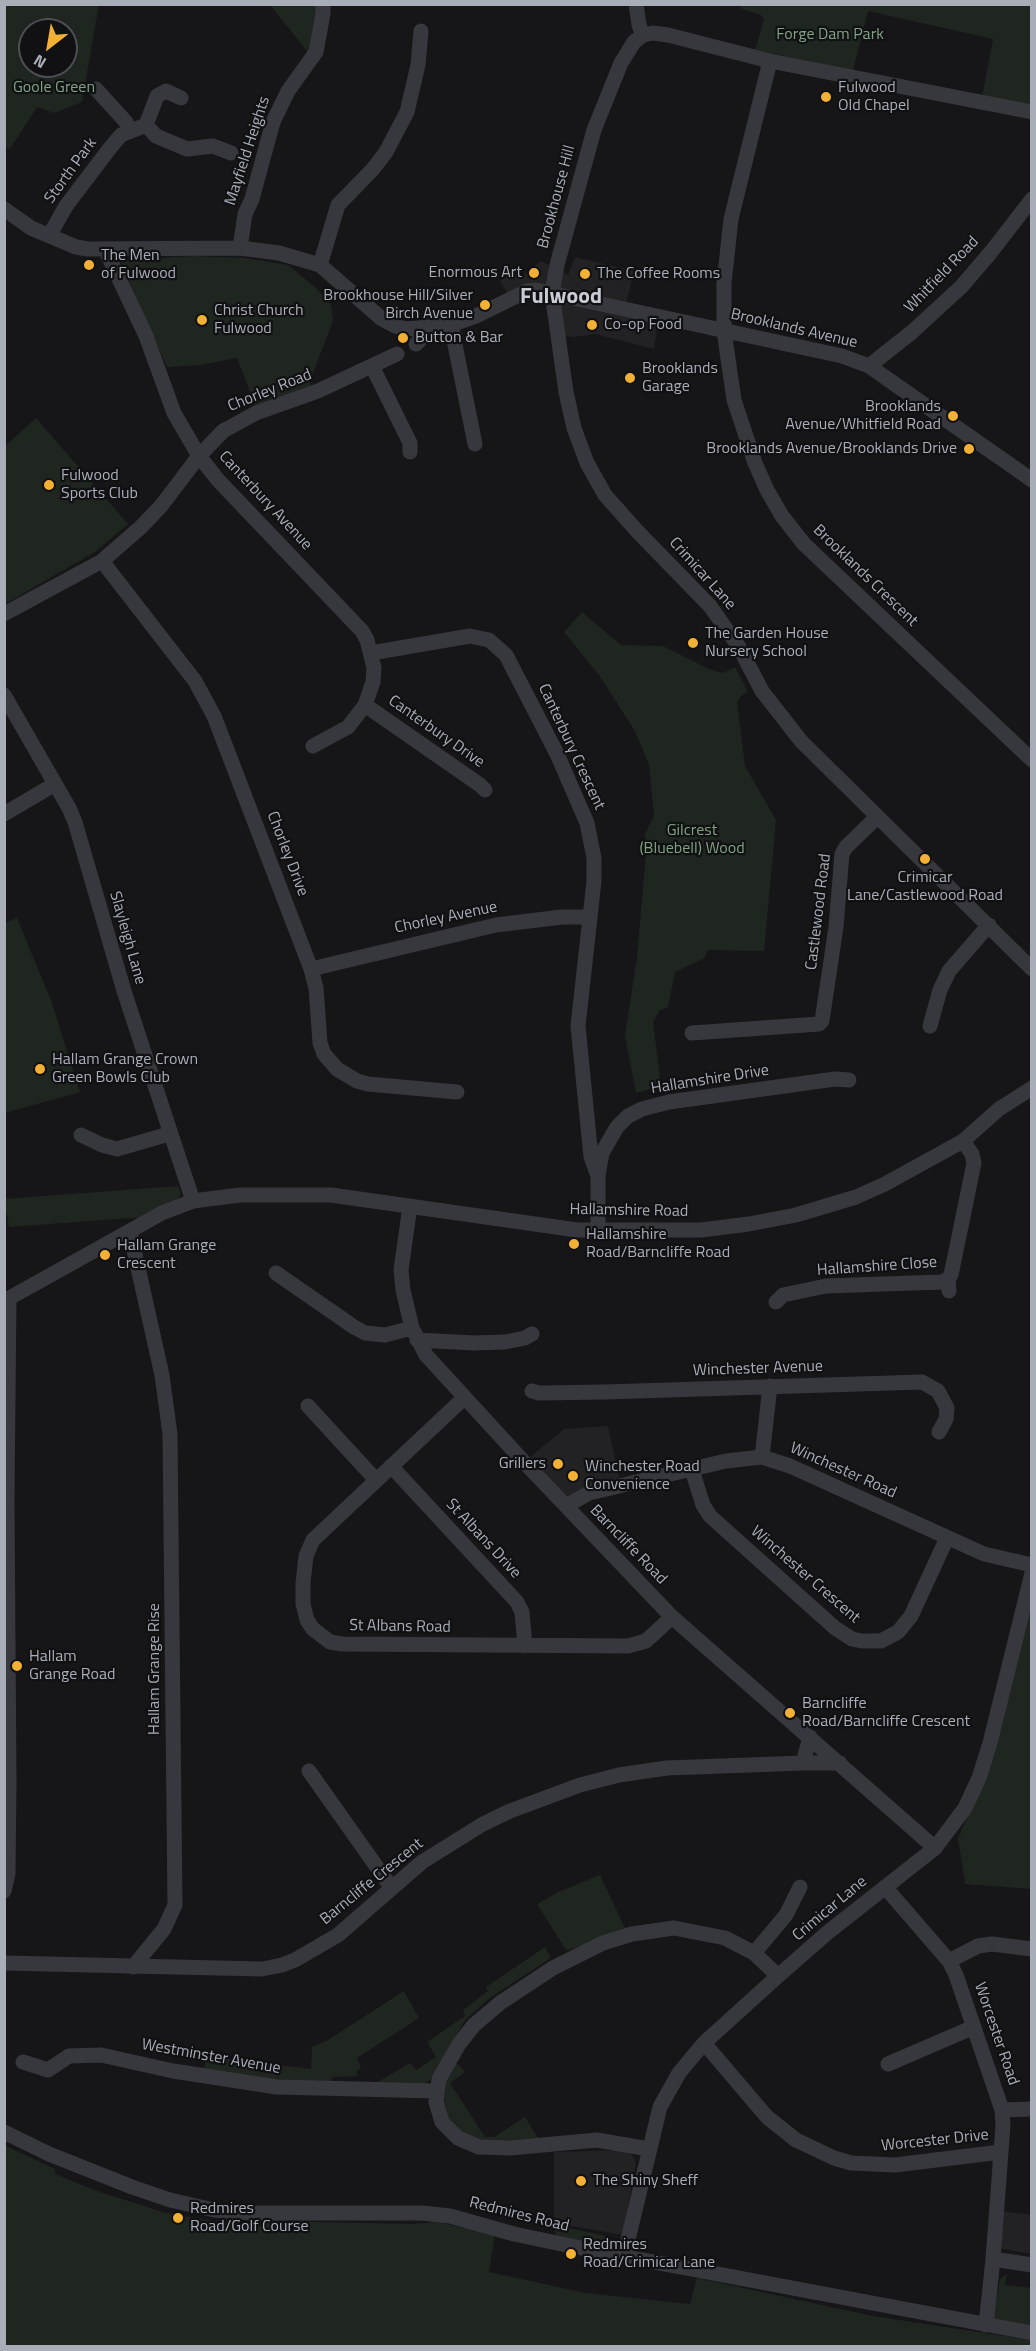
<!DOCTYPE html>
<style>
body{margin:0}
#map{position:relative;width:1036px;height:2351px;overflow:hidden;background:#161618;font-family:"Titillium Web",sans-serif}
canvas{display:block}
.frame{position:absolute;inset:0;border:6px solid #a8adb8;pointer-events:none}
.north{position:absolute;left:18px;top:18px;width:60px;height:60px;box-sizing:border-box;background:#111113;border:2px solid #4d4f55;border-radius:50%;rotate:211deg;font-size:16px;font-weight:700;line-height:24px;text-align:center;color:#a8adb8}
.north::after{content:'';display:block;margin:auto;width:21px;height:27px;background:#f2b134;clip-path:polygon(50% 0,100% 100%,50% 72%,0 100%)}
</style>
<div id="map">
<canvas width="1036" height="2351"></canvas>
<div class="frame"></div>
<div class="north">N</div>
</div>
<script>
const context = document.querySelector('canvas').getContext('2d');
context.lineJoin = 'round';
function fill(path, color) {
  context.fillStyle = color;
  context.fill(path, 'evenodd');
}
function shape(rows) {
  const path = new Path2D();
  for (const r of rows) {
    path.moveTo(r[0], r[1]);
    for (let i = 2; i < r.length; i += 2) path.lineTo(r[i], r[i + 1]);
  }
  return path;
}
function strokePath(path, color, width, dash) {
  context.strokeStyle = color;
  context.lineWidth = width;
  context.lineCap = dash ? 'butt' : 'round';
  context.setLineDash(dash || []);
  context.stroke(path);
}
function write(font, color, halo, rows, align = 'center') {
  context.font = font + ' "Titillium Web",sans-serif';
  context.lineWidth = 4.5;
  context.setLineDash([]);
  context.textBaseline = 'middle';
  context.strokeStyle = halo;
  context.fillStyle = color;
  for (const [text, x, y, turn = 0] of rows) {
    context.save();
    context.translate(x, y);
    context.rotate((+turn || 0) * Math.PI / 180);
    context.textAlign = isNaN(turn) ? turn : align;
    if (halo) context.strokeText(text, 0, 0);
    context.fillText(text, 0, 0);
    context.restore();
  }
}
const built = shape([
 [575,257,634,271,624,312,658,324,654,349,595,334,575,337,553,335,547,303,535,296,513,303,500,281,517,271,521,277,541,261,568,275],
 [608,1426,621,1486,566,1506,524,1462,564,1429],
 [624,2150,632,2155,636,2163,623,2235,554,2223,554,2152],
 [1002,2211,1031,2215,1031,2254,999,2248]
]);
const green = shape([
 [5,4,98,5,98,10,82,102,54,113,37,107,10,149,4,146],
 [30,30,66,30,66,66,30,66],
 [743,4,1031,5,1031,108,982,97,993,39,868,11,853,70,755,50,764,20,761,15,740,8],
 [270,5,327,5,315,62,307,51],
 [192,256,245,258,288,265,316,288,331,305,333,321,310,381,311,389,256,407,237,358,200,365,167,367,120,261],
 [36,418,128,524,95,552,5,604,5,446],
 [582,612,621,645,663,646,709,669,723,673,735,667,748,692,741,696,737,702,745,766,776,820,764,951,708,950,704,958,675,972,668,1007,660,1010,653,1022,661,1086,636,1093,625,1036,637,956,646,854,645,834,654,816,649,765,635,731,599,675,564,632],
 [17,918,52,1003,80,1092,5,1113,5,923],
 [178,1186,181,1193,178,1199,144,1217,9,1227,5,1204,4,1199],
 [1031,1597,1031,1889,965,1884,958,1838,992,1760],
 [600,1875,625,1928,582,1946,566,1950,537,1904,558,1892],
 [545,1947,551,1958,491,1997,465,2020,430,2080,423,2084,376,2083,410,2063,416,2070,436,2057,427,2042,465,2016,463,2010,488,1991,486,1987],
 [404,1991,419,2018,357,2058,361,2067,356,2072,358,2076,332,2077,330,2086,204,2072,206,2056,311,2069,312,2047,328,2040],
 [455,2063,459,2065,465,2072,450,2083,485,2137,494,2137,525,2117,538,2138,503,2141,480,2140,465,2135,445,2115,444,2103,446,2081],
 [4,2145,55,2169,55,2174,97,2191,166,2213,244,2226,273,2221,411,2224,438,2222,495,2235,489,2272,586,2293,690,2304,697,2278,873,2316,1031,2340,1031,2346,5,2346],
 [554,2225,607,2236,598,2245,556,2236],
 [1007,2274,1005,2285,1031,2288,1031,2333,996,2322,993,2316,1000,2279]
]);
const minor = shape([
 [636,4,639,25,643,35],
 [770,61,731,219,724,283,724,331,734,400,755,463,767,490,782,516,804,544,1032,760],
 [96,89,126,122,129,131],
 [1032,112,770,61,668,35,653,33,643,35,634,42,621,63,594,130,557,265,552,293,566,392,574,428,587,463,605,495,637,531,710,606,739,647,762,691,801,741,1032,969],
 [146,125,156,136,187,149,213,146,231,153],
 [4,209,31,228,76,247,88,249,240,248,279,253,320,265,382,319,395,326,406,329,451,325,476,316,527,291,536,290,842,356,869,366,1032,480],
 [49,236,66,206,110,148,121,135,146,125,157,96,166,91,181,98],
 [240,248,245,214,252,199,273,122,288,91,316,52,323,14,323,4],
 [105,249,146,336,174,413,199,456,218,480,362,631,367,640,374,668,373,682,365,705,348,727,313,746],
 [320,265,338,205,373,169,386,152,407,112,418,65,421,31],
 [451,325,475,444],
 [416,344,431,328],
 [372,366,410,443,410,452],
 [869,366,912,332,961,287,991,252,1032,199],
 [102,561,195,681,214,716,311,969,316,988,320,1043,324,1054,337,1069,357,1081,368,1084,457,1092],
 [4,614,102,561,141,527,161,506,199,456,223,431,256,413,318,391,397,354],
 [371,653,470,636,489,640,506,655,557,754,587,823,594,858,594,881,578,1026,591,1157,598,1176],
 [4,695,69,808,75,822,124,991,193,1201],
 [365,705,480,785,485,790],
 [4,814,55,784],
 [311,969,496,925,562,917,590,917],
 [930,1026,940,990,949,971,989,925],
 [692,1033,819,1024,822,1021,836,927,842,854,846,847,877,817],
 [81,1135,102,1145,117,1149,169,1134],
 [410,1206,401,1270,403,1290,412,1328,426,1355,524,1462,672,1617,935,1848],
 [598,1231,598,1176,602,1153,617,1127,628,1116,642,1109,669,1102,835,1079,849,1080],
 [130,1232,162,1375,170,1434,175,1905,164,1929,133,1967],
 [276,1273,354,1327,365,1333,385,1335,412,1328],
 [949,1291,948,1279,951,1275,974,1163,972,1154,963,1141],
 [4,1301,162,1213,193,1201,240,1195,331,1195,577,1230,701,1230,749,1224,796,1215,856,1197,885,1184,963,1141,999,1109,1032,1088],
 [776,1302,783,1295,826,1286,942,1282,948,1279],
 [417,1340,474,1343,505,1342,525,1338,532,1334],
 [532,1391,539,1393,605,1392,922,1382,938,1391,947,1408,946,1419,939,1432],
 [464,1398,313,1540,306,1556,303,1583,303,1604,307,1620,313,1629,330,1642,342,1644,628,1646,646,1641,672,1617],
 [308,1406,376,1480],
 [762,1457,770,1386],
 [391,1466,517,1602,522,1612,525,1646],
 [692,1470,703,1505,710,1516,835,1628,852,1639,862,1641,881,1641,898,1632,911,1616,947,1538],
 [566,1506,589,1493,615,1487,726,1461,762,1457,790,1466,984,1554,1032,1565],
 [803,1763,840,1763],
 [309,1771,391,1887],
 [885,1887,949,1961,956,1975,1002,2110,1003,2125,993,2259,986,2325],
 [4,1891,8,1874,9,1783,7,1499,9,1298],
 [754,1953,786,1915,800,1887],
 [949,1961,978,1946,992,1944,1032,1949],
 [4,1963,262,1969,282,1965,295,1960,338,1935,422,1862,483,1824,510,1811,580,1785,619,1775,667,1768,803,1763,810,1737],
 [704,2043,767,2117,796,2140,834,2158,851,2163,895,2165,1001,2152],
 [23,2062,48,2070,69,2056,101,2055,173,2071,277,2087,436,2091],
 [888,2064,974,2027],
 [1002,2110,1032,2109],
 [4,2132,49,2154,132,2187,170,2200,214,2210,254,2213,422,2213,450,2216,514,2234,595,2251,1032,2333],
 [649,2149,597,2140,510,2148,479,2147,458,2138,442,2122,436,2102,439,2079,459,2044,474,2025,500,2003,553,1968,603,1943,632,1934,674,1928,725,1938,754,1953,778,1976],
 [624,2256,660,2107,679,2073,704,2043,778,1976,827,1933,935,1848,965,1808,979,1778,990,1743,1032,1573],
 [993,2259,1032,2265]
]);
const markers = [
 [826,97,6,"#f2b134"],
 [89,265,6,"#f2b134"],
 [534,273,6,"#f2b134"],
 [585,274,6,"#f2b134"],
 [485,305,6,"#f2b134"],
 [202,320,6,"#f2b134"],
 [592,325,6,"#f2b134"],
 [403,338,6,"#f2b134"],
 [630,378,6,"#f2b134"],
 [953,416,6,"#f2b134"],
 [969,449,6,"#f2b134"],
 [49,485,6,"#f2b134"],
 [693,643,6,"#f2b134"],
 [925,859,6,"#f2b134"],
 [40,1069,6,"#f2b134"],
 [574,1244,6,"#f2b134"],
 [105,1255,6,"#f2b134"],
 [558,1464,6,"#f2b134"],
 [573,1476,6,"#f2b134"],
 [17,1666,6,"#f2b134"],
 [790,1713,6,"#f2b134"],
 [581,2181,6,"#f2b134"],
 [178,2218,6,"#f2b134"],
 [571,2254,6,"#f2b134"]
];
const parkNames = [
 ["Forge Dam Park",830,35],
 ["Goole Green",54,88],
 ["Gilcrest",692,831],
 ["(Bluebell) Wood",692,849]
];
const poiNames = [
 ["Fulwood",838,88],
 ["Old Chapel",838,106],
 ["The Men",101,256],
 ["of Fulwood",101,274],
 ["Enormous Art",522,273,"right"],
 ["The Coffee Rooms",597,274],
 ["Brookhouse Hill/Silver",473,296,"right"],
 ["Birch Avenue",473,314,"right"],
 ["Christ Church",214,311],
 ["Fulwood",214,329],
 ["Co-op Food",604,325],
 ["Button & Bar",415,338],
 ["Brooklands",642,369],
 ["Garage",642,387],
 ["Brooklands",941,407,"right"],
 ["Avenue/Whitfield Road",941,425,"right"],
 ["Brooklands Avenue/Brooklands Drive",957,449,"right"],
 ["Fulwood",61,476],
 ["Sports Club",61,494],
 ["The Garden House",705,634],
 ["Nursery School",705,652],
 ["Crimicar",925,878,"center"],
 ["Lane/Castlewood Road",925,896,"center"],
 ["Hallam Grange Crown",52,1060],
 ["Green Bowls Club",52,1078],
 ["Hallamshire",586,1235],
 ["Road/Barncliffe Road",586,1253],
 ["Hallam Grange",117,1246],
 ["Crescent",117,1264],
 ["Grillers",546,1464,"right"],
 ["Winchester Road",585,1467],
 ["Convenience",585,1485],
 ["Hallam",29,1657],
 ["Grange Road",29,1675],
 ["Barncliffe",802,1704],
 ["Road/Barncliffe Crescent",802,1722],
 ["The Shiny Sheff",593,2181],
 ["Redmires",190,2209],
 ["Road/Golf Course",190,2227],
 ["Redmires",583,2245],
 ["Road/Crimicar Lane",583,2263]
];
const streetNames = [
 ["Mayfield Heights",248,151,-72],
 ["Storth Park",71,171,-54],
 ["Brookhouse Hill",557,197,-75],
 ["Whitfield Road",942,275,-46],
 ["Brooklands Avenue",794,329,13],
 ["Chorley Road",270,391,-22],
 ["Canterbury Avenue",265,501,47],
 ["Crimicar Lane",702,574,48],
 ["Brooklands Crescent",865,576,44],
 ["Canterbury Drive",436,732,35],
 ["Canterbury Crescent",571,747,65],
 ["Chorley Drive",287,854,69],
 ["Castlewood Road",819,912,-83],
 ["Chorley Avenue",446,918,-12],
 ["Slayleigh Lane",127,938,74],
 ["Hallamshire Drive",710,1080,-9],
 ["Hallamshire Road",629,1211,1],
 ["Hallamshire Close",877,1267,-4],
 ["Winchester Avenue",758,1369,-2],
 ["Winchester Road",843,1471,24],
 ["St Albans Drive",483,1539,47],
 ["Barncliffe Road",628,1545,46],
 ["Winchester Crescent",805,1575,41],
 ["St Albans Road",400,1627,1],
 ["Hallam Grange Rise",155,1669,-90],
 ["Barncliffe Crescent",372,1882,-39],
 ["Crimicar Lane",830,1909,-40],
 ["Worcester Road",996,2034,71],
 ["Westminster Avenue",211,2057,10],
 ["Worcester Drive",935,2141,-6],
 ["Redmires Road",519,2215,14]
];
const districtNames = [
 ["Fulwood",561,298]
];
fill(built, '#222225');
fill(green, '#1e261f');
strokePath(minor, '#37383d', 15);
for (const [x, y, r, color] of markers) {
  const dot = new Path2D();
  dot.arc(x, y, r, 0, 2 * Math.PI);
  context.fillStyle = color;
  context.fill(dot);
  strokePath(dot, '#111113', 2);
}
write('16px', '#7fa381', '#111113', parkNames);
write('16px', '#a8adb8', '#111113', poiNames, 'left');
write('16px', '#a8adb8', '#111113', streetNames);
write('bold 22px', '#c9ccd4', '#111113', districtNames);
</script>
